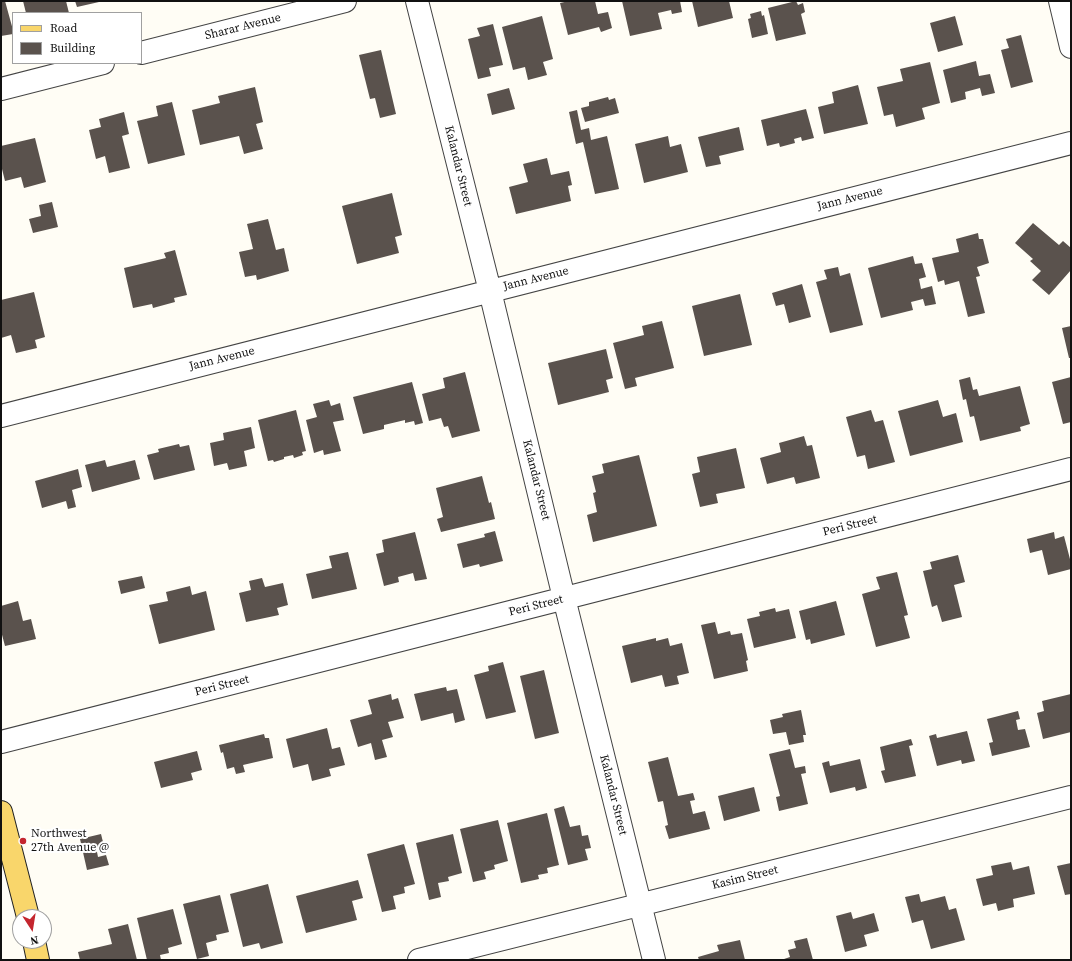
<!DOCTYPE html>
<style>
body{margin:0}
#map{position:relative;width:1072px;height:961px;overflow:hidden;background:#fffdf5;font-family:"Source Serif 4",serif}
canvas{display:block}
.frame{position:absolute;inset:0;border:2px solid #111;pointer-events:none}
.legend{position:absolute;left:12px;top:12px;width:130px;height:52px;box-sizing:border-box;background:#fff;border:1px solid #a0a0a0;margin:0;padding:5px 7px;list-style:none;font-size:12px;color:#111}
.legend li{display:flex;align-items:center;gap:8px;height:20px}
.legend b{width:20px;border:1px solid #a0a0a0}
.north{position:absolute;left:12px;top:909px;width:40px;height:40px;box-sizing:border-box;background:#fff;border:1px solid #a0a0a0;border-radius:50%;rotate:168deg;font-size:11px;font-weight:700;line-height:16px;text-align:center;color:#111}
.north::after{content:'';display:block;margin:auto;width:14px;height:18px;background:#c4262e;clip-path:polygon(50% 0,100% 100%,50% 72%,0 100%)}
</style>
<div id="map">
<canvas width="1072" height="961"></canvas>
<div class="frame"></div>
<ul class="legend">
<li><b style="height:5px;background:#f9d66b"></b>Road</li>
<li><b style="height:11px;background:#5a524d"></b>Building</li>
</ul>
<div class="north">N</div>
</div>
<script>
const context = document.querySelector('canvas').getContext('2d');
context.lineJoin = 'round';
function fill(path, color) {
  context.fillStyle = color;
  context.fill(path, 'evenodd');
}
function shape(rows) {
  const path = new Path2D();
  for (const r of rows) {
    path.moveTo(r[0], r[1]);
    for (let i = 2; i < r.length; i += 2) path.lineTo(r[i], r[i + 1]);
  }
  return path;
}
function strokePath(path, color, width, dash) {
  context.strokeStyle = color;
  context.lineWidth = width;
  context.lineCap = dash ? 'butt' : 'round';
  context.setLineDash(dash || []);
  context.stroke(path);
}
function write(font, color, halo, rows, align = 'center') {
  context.font = font + ' "Source Serif 4",serif';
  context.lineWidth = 4;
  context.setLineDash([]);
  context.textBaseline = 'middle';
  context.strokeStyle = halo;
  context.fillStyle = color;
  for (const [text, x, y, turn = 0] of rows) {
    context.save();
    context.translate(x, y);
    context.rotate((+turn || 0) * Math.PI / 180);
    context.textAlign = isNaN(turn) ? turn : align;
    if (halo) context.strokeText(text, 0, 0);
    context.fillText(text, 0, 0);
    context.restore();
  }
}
const building = shape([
 [1,1,5,1,13,30,13,34,1,36],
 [23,1,66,1,69,13,26,13],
 [75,1,99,1,99,2,77,7],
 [569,1,595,1,598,14,608,12,612,28,601,32,599,27,568,35,560,3],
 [622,1,680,1,682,12,672,14,671,10,658,13,662,29,630,36],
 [692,1,729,1,733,18,698,27],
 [796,1,798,5,803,3,805,12,801,14,806,34,776,41,768,8],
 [761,11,762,16,764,15,768,34,752,38,748,19,751,18,750,14],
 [542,16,553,59,543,62,547,75,528,80,525,67,513,70,502,27],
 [955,16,963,45,938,52,930,23],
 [493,24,503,65,489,68,491,76,478,79,468,39,480,36,477,28],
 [1021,35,1033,82,1011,88,1001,50,1009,48,1006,39],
 [381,50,396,114,380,118,375,98,370,99,359,55],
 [976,61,979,76,990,74,995,93,982,96,980,88,965,92,966,99,951,103,943,70],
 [930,62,940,103,922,108,925,119,896,127,893,114,884,116,877,87,903,81,900,69],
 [858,85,868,124,824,134,818,107,834,103,832,92],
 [255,87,263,122,256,124,263,149,244,154,239,136,200,145,192,110,220,103,218,96],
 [509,88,515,109,492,115,487,94],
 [608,97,609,100,615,98,619,113,585,122,581,108,589,106,589,102],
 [172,102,185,155,148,164,137,121,158,116,156,106],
 [806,109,814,138,802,141,801,137,794,139,795,143,780,147,779,143,767,146,761,120],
 [577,110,581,130,589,128,591,140,607,136,619,189,595,194,583,142,576,144,569,112],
 [124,112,129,134,122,136,130,168,109,173,105,156,96,159,89,130,101,127,99,119],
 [739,127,744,150,719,156,721,164,706,167,698,137],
 [668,136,670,147,681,144,688,172,644,183,635,144],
 [35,138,46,182,24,188,21,177,5,181,1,165,1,146],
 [547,158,551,175,569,171,572,185,568,186,571,201,516,214,509,187,528,182,523,164],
 [392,193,402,235,395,237,399,253,357,264,342,206],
 [52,202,58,227,33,233,29,219,41,216,39,205],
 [268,219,276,250,284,248,289,271,257,280,256,275,245,277,239,252,253,249,247,224],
 [1033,223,1059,245,1063,241,1071,248,1071,270,1049,295,1032,280,1041,271,1030,261,1033,259,1015,243],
 [978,233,979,239,983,239,989,263,977,267,980,276,976,277,985,313,968,317,959,281,945,285,944,280,938,282,932,258,959,252,956,239],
 [175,250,187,295,174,298,175,302,153,308,152,304,133,308,124,268,166,258,164,253],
 [913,256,915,264,922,263,926,277,919,279,921,289,932,286,936,304,925,306,923,299,911,302,913,310,881,318,868,268],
 [838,267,840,276,850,273,863,325,830,333,816,282,827,279,824,270],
 [802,284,811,317,789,323,784,304,776,306,772,293],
 [34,292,45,337,35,340,37,348,16,353,11,335,1,338,1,300],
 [740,294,752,345,704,356,692,306],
 [662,321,674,368,635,378,637,386,625,389,613,343,644,335,642,326],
 [1071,326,1071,358,1069,358,1062,328],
 [606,349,613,378,606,380,609,392,558,405,548,363],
 [465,372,480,431,452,438,448,426,444,427,441,418,429,421,422,394,445,388,443,378],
 [970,377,973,390,977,389,979,396,1020,386,1030,424,1020,427,1021,431,980,441,974,416,970,417,966,399,963,400,959,380],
 [1071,377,1071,422,1063,424,1052,382],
 [412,382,423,423,415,425,414,421,405,423,405,420,384,425,384,429,363,434,353,397],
 [329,400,331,406,340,403,344,420,333,422,341,451,324,455,323,450,314,453,306,420,317,417,313,404],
 [938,400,943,417,956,413,963,442,910,456,898,411],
 [296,410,306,451,302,452,303,455,294,458,293,455,284,457,284,459,274,462,273,460,268,461,258,420],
 [871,410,875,422,883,420,895,462,868,469,865,455,857,457,846,417],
 [251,427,255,448,244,451,247,466,229,470,227,463,214,466,210,443,224,440,223,433],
 [804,436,807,446,812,445,820,478,796,484,794,477,767,484,760,458,781,452,779,443],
 [179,444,180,447,189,445,195,470,154,480,147,455,159,452,158,449],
 [736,448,745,488,716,494,718,503,700,507,692,474,700,472,697,457],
 [639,455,657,526,593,542,587,515,597,512,593,493,596,492,592,476,604,473,602,464],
 [105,460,107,467,135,460,140,479,92,492,85,465],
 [78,469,82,487,72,490,76,507,68,509,66,501,42,508,35,481],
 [482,476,489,503,491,502,495,519,441,532,437,519,443,517,436,488],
 [495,531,503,561,480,567,479,564,463,568,457,544,485,537,484,534],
 [415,532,427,579,415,581,413,573,398,577,399,582,384,586,376,554,384,552,382,540],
 [1054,532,1055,539,1064,536,1071,563,1071,569,1048,575,1042,550,1030,553,1027,539],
 [348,552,357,589,312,599,306,574,332,568,329,556],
 [958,555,965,582,954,585,962,617,942,622,937,605,932,607,923,571,932,569,930,562],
 [897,572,908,615,904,616,910,638,876,647,862,594,880,589,876,577],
 [142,576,145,588,121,594,118,581],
 [262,578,265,587,283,583,288,605,277,608,279,615,246,622,239,593,251,590,249,581],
 [190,586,192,595,206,591,215,630,159,644,149,605,168,601,166,592],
 [18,601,23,621,31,619,36,639,5,646,1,631,1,606],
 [836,601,845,635,811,644,810,639,806,640,799,611],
 [775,608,776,612,789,609,796,638,754,648,747,619,760,616,759,612],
 [715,622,718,634,730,631,731,635,742,633,748,660,746,661,748,671,714,679,701,625],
 [656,638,656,641,668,638,670,646,682,643,689,673,677,676,679,684,665,687,662,675,631,683,622,646],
 [503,662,516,712,486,719,474,675,489,671,488,666],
 [544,670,559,733,535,739,520,676],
 [446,687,447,691,457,689,465,720,455,723,453,713,421,721,414,694],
 [391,694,392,700,398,698,404,718,388,722,393,737,382,740,387,757,375,760,371,743,358,747,350,720,372,714,368,700],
 [1071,694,1071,732,1043,739,1037,713,1044,711,1042,701],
 [801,710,806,735,803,735,804,742,789,745,786,732,773,734,770,720,783,717,782,714],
 [1018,711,1020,719,1016,720,1018,730,1025,729,1030,747,992,756,989,743,993,742,987,719],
 [327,728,332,749,340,747,345,765,329,769,331,776,312,781,308,764,293,768,286,739],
 [967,731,975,761,962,764,961,760,937,766,929,736,936,734,937,738],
 [264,734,265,738,269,738,273,758,243,765,245,772,236,774,234,767,227,769,223,752,221,753,219,745],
 [911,739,913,745,909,746,916,776,885,783,881,771,885,770,880,747],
 [790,749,795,768,805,766,806,773,801,774,808,804,779,811,776,797,780,796,769,754],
 [197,751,202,770,191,773,193,780,161,788,154,762],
 [668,757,678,796,693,793,695,800,690,801,693,814,705,811,710,829,669,839,665,826,668,825,663,801,658,802,648,762],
 [860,759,867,788,856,791,855,787,830,793,822,763,829,761,830,766],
 [754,787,760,811,724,821,718,796],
 [564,806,570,827,580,825,582,836,588,835,591,848,585,849,588,860,568,865,554,809],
 [547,813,559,865,547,868,548,873,538,875,539,879,521,883,507,823],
 [498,820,508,861,494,865,495,869,484,872,486,879,473,882,460,829],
 [101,834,104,846,96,847,98,857,106,855,109,865,87,870,80,839],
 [453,834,462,873,448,877,449,881,438,883,441,897,429,900,416,843],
 [404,844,415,884,404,887,405,893,393,896,396,909,382,912,367,854],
 [1011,862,1013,870,1029,866,1035,894,1013,899,1014,907,998,911,996,903,983,906,976,879,993,875,991,866],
 [1071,863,1071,894,1065,895,1057,866],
 [358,880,363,898,352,901,357,920,306,933,296,896],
 [268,884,283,943,261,949,259,943,243,947,230,894],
 [919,894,921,902,945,896,949,910,956,908,965,940,931,949,923,920,912,923,905,897],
 [220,895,229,932,216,935,217,940,206,943,209,956,197,959,183,904],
 [173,909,182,944,168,948,169,953,160,955,161,960,147,960,137,918],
 [851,912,853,919,874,913,879,931,864,935,867,946,845,952,836,916],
 [128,924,137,960,80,960,78,952,112,944,108,929],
 [807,938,813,960,781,960,790,957,788,950,796,948,794,941],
 [740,940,745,960,699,960,698,957,719,951,717,945]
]);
const minor = shape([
 [417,1,490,291,564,598,654,960],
 [1060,1,1071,47],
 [141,53,345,1],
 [1,89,103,63],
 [1,416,1071,143],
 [1,742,1071,469],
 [419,960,1071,797]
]);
const primary = shape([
 [1,812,28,917],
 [34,941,38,960]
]);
const markers = [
 [23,841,4,"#c4262e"]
];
const streetNames = [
 ["Sharar Avenue",243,27,-14],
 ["Kalandar Street",458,166,76],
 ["Jann Avenue",850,199,-14],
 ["Jann Avenue",536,279,-14],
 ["Jann Avenue",222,359,-14],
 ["Kalandar Street",536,480,76],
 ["Peri Street",850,526,-14],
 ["Peri Street",536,606,-14],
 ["Peri Street",222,686,-14],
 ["Kalandar Street",613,795,76],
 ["Kasim Street",745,878,-14]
];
const poiNames = [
 ["Northwest",31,834],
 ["27th Avenue @",31,848]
];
fill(building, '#5a524d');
strokePath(minor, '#444', 24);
strokePath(primary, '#222', 24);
strokePath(minor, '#fff', 22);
strokePath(primary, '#f9d66b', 22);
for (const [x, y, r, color] of markers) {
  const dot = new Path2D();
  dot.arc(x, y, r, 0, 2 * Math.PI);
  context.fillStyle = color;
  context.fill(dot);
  strokePath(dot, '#fff', 1.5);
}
write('12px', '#111', '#fff', streetNames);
write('12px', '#111', '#fff', poiNames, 'left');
</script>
